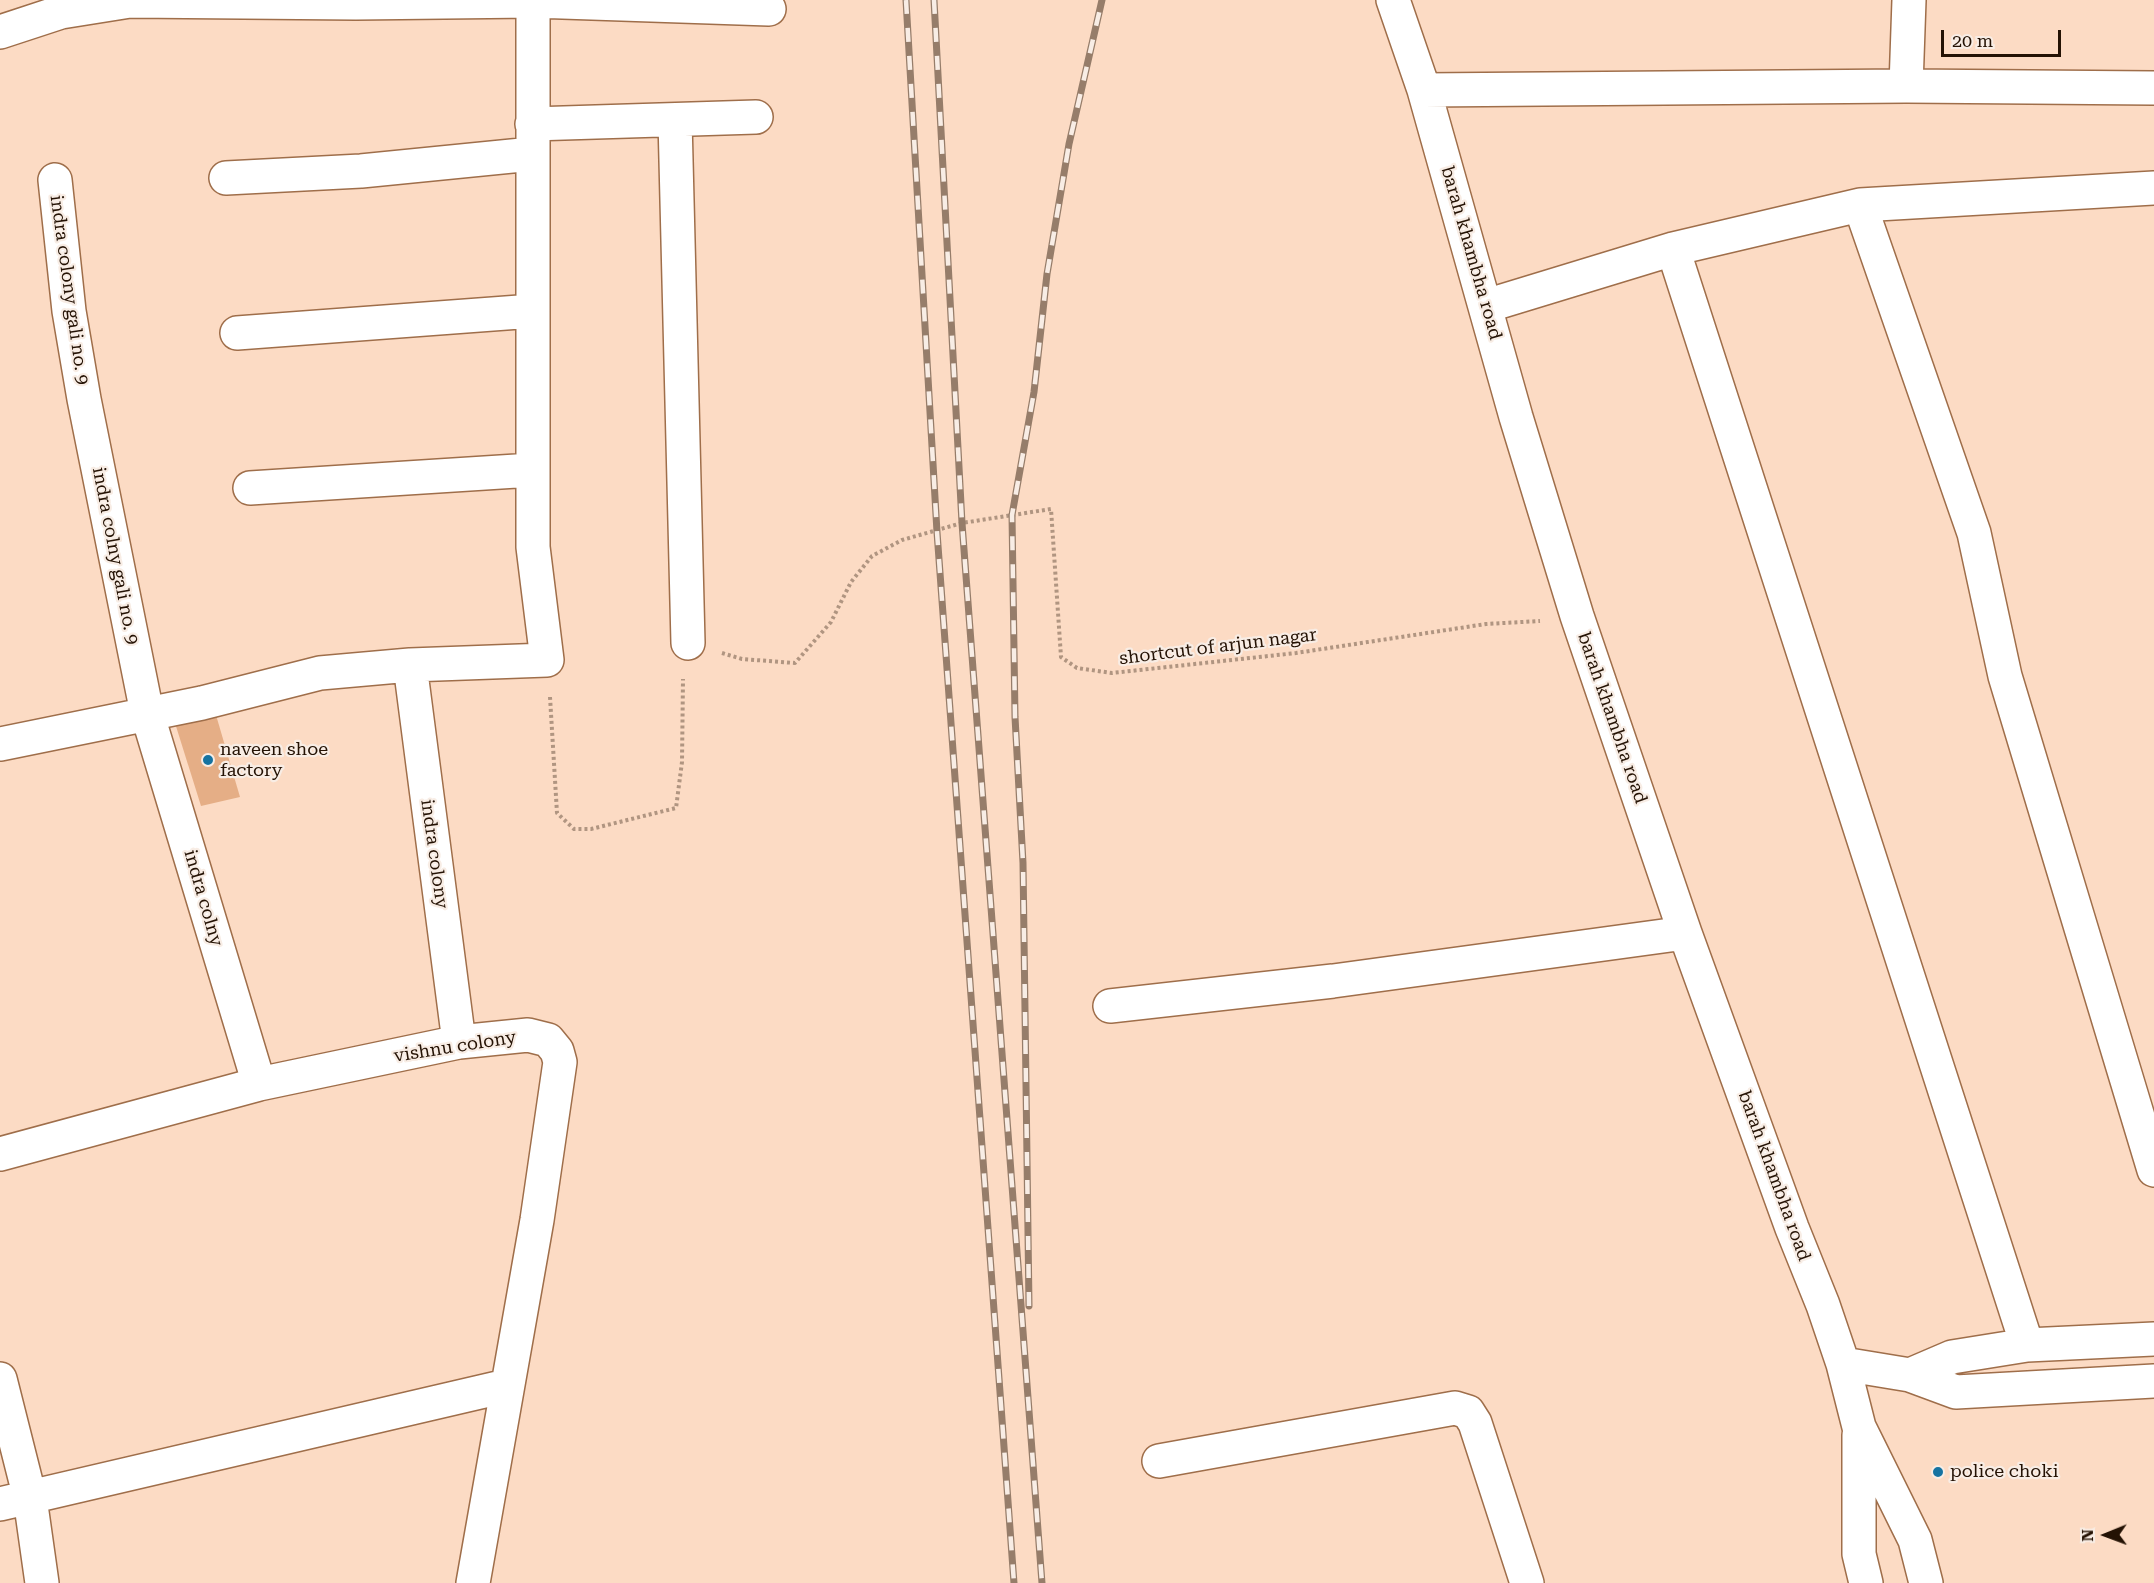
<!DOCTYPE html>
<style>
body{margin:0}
#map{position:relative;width:2154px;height:1583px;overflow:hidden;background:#fcdbc4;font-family:"Roboto Serif",serif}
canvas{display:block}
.north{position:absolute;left:2076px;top:1505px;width:60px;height:60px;-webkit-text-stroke:4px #f8ede5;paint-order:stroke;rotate:269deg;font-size:16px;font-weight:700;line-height:24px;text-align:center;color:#241204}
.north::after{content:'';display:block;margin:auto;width:21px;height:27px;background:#241204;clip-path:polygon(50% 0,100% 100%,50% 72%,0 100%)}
.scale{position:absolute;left:1941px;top:30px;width:120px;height:27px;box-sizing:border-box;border:3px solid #241204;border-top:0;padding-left:8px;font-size:18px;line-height:21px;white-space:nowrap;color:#241204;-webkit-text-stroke:4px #f8ede5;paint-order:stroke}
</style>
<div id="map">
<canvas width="2154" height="1583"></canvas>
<div class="north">N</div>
<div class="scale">20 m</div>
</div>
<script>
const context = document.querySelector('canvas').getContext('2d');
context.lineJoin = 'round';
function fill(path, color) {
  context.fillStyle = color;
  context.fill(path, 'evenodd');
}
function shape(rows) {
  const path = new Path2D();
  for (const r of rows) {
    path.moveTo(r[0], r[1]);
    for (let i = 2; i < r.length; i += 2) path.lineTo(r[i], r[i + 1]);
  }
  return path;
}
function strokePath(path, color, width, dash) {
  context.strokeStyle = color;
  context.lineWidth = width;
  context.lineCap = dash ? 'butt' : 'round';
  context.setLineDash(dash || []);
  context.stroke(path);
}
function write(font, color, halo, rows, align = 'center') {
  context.font = font + ' "Roboto Serif",serif';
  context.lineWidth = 4.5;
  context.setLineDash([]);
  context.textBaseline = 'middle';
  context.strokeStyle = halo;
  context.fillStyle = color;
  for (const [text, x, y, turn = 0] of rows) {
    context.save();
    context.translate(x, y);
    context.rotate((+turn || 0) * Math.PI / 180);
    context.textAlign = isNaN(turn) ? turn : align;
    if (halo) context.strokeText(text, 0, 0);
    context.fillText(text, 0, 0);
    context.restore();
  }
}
const building = shape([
 [216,715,240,797,201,806,175,723]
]);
const path = shape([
 [722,653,742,659,795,663,831,622,851,582,872,556,902,540,962,523,1051,509,1061,657,1077,668,1112,673,1296,653,1486,624,1540,621],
 [550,697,557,813,574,829,591,829,676,808,682,762,683,679]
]);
const minor = shape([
 [1393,0,1424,90,1516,417,1577,616,1685,933,1792,1228,1823,1305,1843,1364,1859,1427,1915,1540,1926,1583],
 [0,32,61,12,130,1,356,3,533,1,769,9],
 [1906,86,1909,0],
 [1424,90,1906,86,2154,88],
 [675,120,688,643],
 [532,124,756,117],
 [226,178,361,171,532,154],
 [55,180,69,311,84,399,147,713,259,1084],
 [1860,205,1974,533,2005,676,2154,1170],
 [1673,249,2027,1345],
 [1486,306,1673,249,1860,205,2154,188],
 [237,333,533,311],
 [250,488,532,470],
 [410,665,459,1042],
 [0,744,202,703,320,673,410,665,547,660,533,547,533,0],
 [1110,1006,1333,981,1685,933],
 [0,1154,259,1084,459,1042,528,1035,548,1040,557,1051,560,1062,537,1220,473,1583],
 [1843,1364,1910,1375,1956,1392,2154,1381],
 [1910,1375,1952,1357,2027,1345,2154,1339],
 [0,1379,30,1498,42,1583],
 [1859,1435,1859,1554,1866,1583],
 [1159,1461,1455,1408,1468,1412,1475,1423,1527,1583],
 [0,1504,506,1386]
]);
const rail = shape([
 [906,0,937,532,1014,1583],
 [934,0,962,523,1042,1583],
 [1029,1306,1023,863,1015,717,1012,515,1034,392,1047,274,1069,144,1102,0]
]);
const markers = [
 [208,760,6,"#1673a1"],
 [1938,1472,6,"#1673a1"]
];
const streetNames = [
 ["barah khambha road",1471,253,74],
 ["indra colony gali no. 9",69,290,82],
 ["indra colny gali no. 9",115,556,79],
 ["shortcut of arjun nagar",1218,647,-7],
 ["barah khambha road",1612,718,71],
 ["indra colony",434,854,82],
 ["indra colny",203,898,74],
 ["vishnu colony",455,1047,-9],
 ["barah khambha road",1774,1176,70]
];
const poiNames = [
 ["naveen shoe",220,750],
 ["factory",220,771],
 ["police choki",1950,1472]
];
fill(building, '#e5ae86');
strokePath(minor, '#9f6e4a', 36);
strokePath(path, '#b09581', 4, [3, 3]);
strokePath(minor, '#fff', 33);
strokePath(rail, '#967d6a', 7);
strokePath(rail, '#f8ede5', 4.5, [14]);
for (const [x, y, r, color] of markers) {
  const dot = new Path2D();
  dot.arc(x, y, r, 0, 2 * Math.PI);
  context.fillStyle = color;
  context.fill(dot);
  strokePath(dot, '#f8ede5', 2);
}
write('18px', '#241204', '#f8ede5', streetNames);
write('18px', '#241204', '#f8ede5', poiNames, 'left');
</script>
